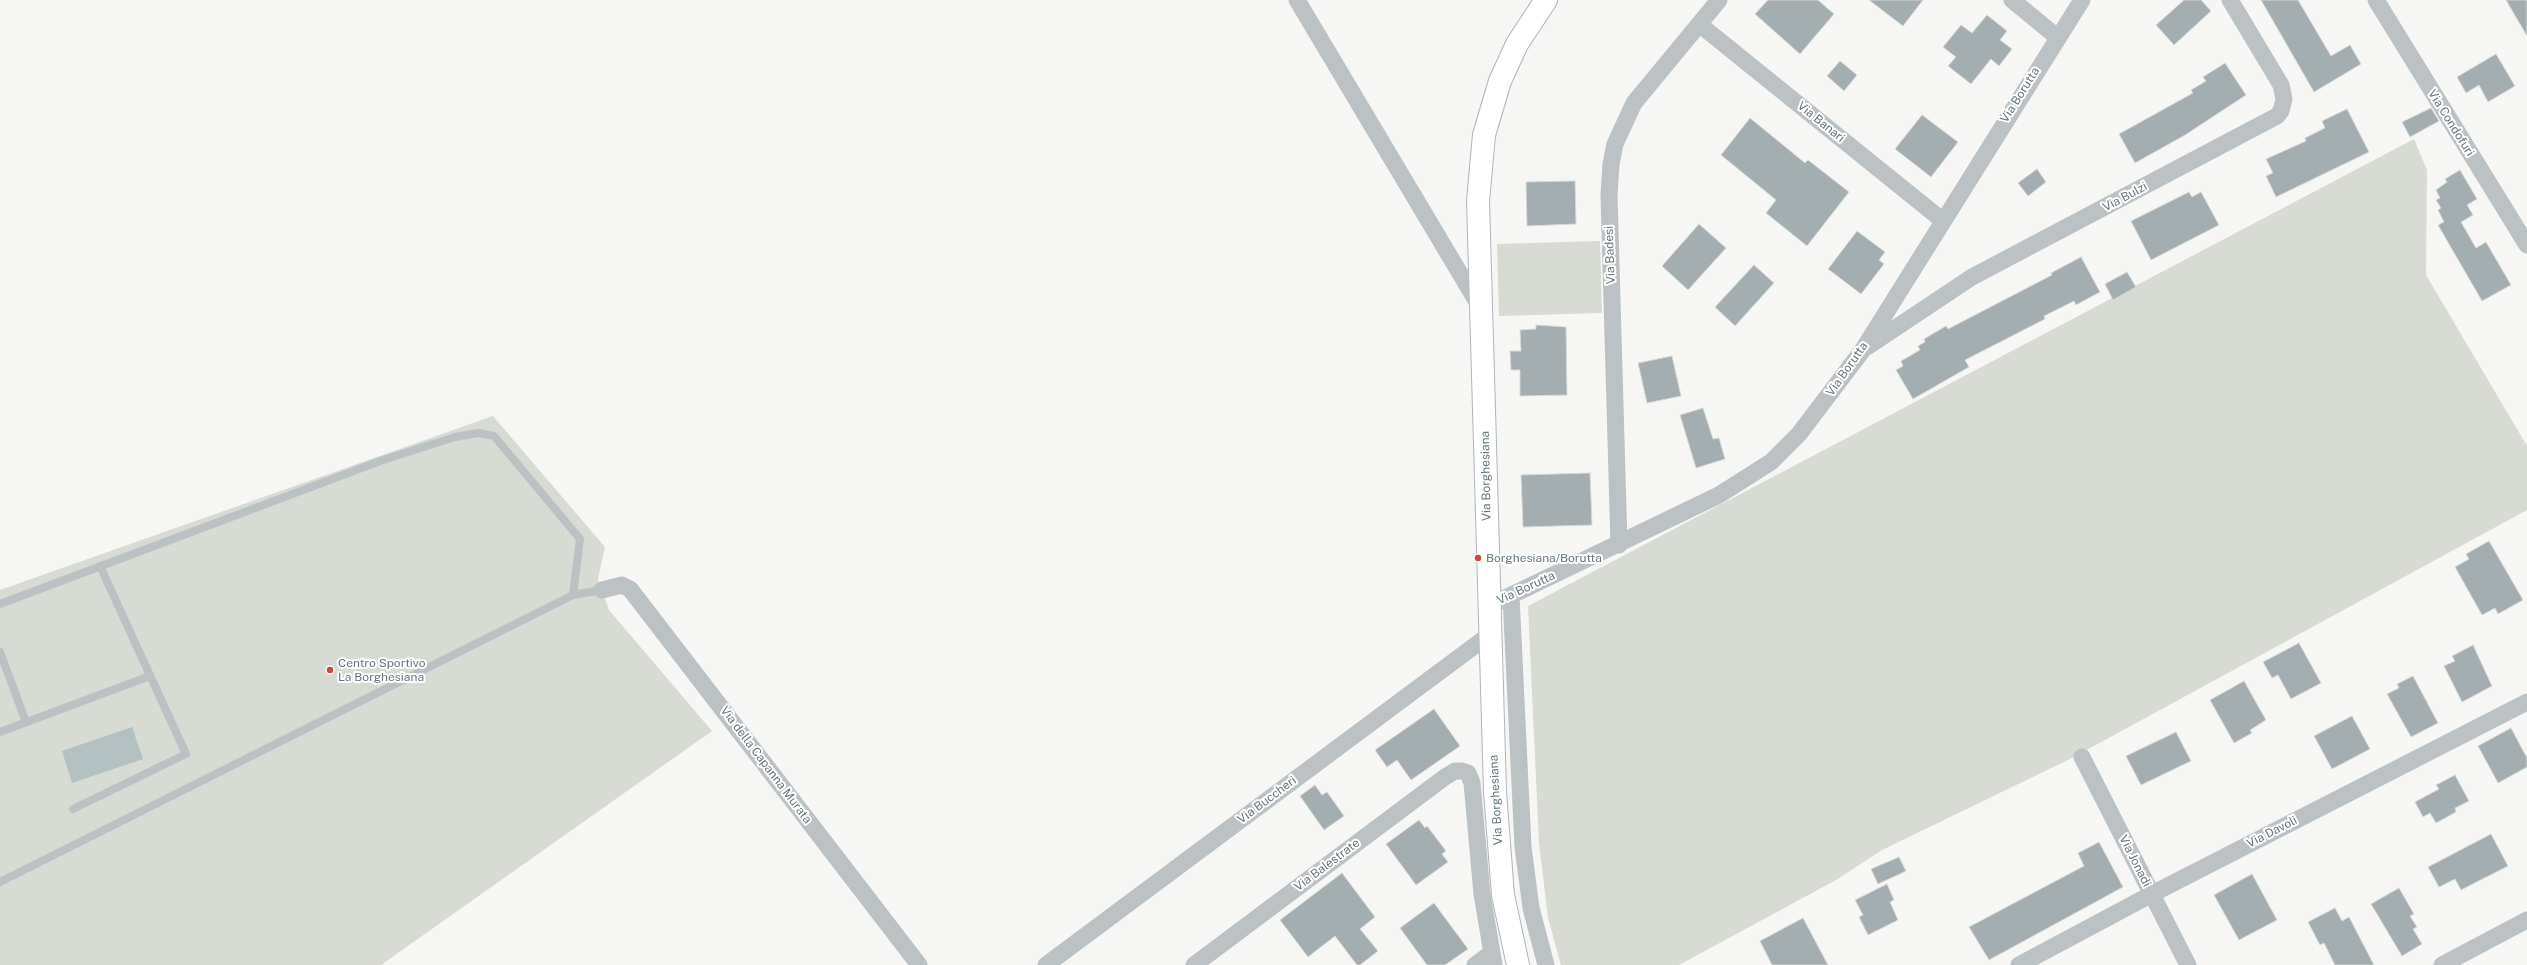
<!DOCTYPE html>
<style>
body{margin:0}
canvas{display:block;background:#f6f6f4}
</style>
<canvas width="2527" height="965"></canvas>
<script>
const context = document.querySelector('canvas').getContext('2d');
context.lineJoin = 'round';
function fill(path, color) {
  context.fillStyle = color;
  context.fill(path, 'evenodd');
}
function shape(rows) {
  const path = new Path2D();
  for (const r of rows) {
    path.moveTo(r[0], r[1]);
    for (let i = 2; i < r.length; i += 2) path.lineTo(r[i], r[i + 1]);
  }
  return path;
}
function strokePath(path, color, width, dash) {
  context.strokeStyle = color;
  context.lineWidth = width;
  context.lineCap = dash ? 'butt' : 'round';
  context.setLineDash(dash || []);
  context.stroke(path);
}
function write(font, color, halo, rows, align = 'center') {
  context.font = font + ' "Public Sans",sans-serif';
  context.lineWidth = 4;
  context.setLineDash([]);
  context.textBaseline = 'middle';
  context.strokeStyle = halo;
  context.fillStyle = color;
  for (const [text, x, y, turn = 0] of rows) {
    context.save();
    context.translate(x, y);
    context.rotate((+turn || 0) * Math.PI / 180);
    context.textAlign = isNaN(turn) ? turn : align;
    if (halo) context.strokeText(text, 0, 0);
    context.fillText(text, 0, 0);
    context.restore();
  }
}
const green = shape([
 [2414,139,2427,170,2426,275,2527,446,2527,510,2072,758,1882,850,1836,880,1679,965,1561,965,1548,918,1539,843,1528,606],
 [1600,241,1602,313,1499,316,1497,244],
 [493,416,605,547,598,579,609,610,712,731,381,965,0,965,0,590]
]);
const water = shape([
 [132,727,143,759,72,783,62,751]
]);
const building = shape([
 [1768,0,1818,0,1834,14,1800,54,1755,14,1768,0],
 [1869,0,1923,0,1903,26,1869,0],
 [2184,0,2201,0,2211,11,2174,45,2156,25,2184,0],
 [2261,0,2298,0,2331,56,2350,45,2361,64,2314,92,2261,0],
 [2506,0,2527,0,2527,36,2506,0],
 [1987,15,2007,31,2000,40,2012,49,1999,66,1991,59,1971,84,1948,66,1956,57,1943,47,1961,25,1972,33,1987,15],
 [2496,54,2515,86,2488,102,2479,85,2466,93,2457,77,2496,54],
 [1840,61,1857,75,1844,91,1827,76,1840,61],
 [2225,63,2246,95,2185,135,2135,163,2119,134,2193,93,2191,90,2206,81,2203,77,2225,63],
 [2431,108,2439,121,2410,137,2402,122,2431,108],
 [2347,109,2369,152,2276,197,2266,176,2273,173,2266,159,2306,141,2305,138,2325,128,2322,121,2347,109],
 [1922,115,1958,142,1931,177,1895,149,1922,115],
 [1750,118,1805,163,1808,160,1849,192,1807,246,1766,213,1776,200,1721,155,1750,118],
 [2037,169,2046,182,2028,196,2018,183,2037,169],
 [2460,170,2477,199,2467,205,2473,215,2461,222,2476,248,2486,242,2511,285,2482,301,2438,225,2444,222,2438,210,2441,208,2436,200,2440,198,2436,190,2447,182,2445,179,2460,170],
 [1575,181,1576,224,1527,226,1526,182,1575,181],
 [2189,192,2192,197,2201,192,2219,225,2151,260,2131,221,2189,192],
 [1699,224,1726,248,1688,290,1662,266,1699,224],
 [1857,231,1885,252,1879,260,1884,264,1861,294,1828,269,1857,231],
 [2081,257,2100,292,2076,305,2074,301,2044,316,2045,319,1965,360,1969,367,1913,399,1896,370,1903,366,1901,361,1920,350,1918,346,1925,342,1924,339,1946,326,1948,329,2052,275,2051,273,2081,257],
 [1754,265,1774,283,1735,326,1715,307,1754,265],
 [2127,272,2136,287,2113,300,2105,284,2127,272],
 [1536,325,1566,327,1567,395,1520,396,1520,370,1511,370,1510,351,1521,351,1520,330,1536,329,1536,325],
 [1672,356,1681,396,1647,403,1638,363,1672,356],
 [1703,408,1713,439,1719,438,1725,459,1696,468,1680,415,1703,408],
 [1590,473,1592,525,1523,527,1521,475,1590,473],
 [2489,541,2523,600,2498,614,2495,608,2482,615,2455,567,2469,559,2466,554,2489,541],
 [2299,643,2321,683,2291,699,2278,675,2272,678,2263,662,2299,643],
 [2473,645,2492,686,2462,702,2444,666,2455,661,2452,656,2473,645],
 [2413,676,2438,723,2411,737,2387,694,2399,688,2397,684,2413,676],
 [2244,681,2266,720,2250,730,2252,733,2234,743,2210,700,2244,681],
 [1434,709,1460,746,1411,780,1397,760,1387,767,1375,750,1434,709],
 [2352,716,2370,749,2332,769,2314,736,2352,716],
 [2511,728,2527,758,2527,767,2498,783,2478,746,2511,728],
 [2176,732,2191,761,2141,785,2126,756,2176,732],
 [2455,775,2469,801,2455,808,2456,812,2436,823,2430,813,2423,817,2415,802,2439,789,2436,785,2455,775],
 [1315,785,1322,795,1327,792,1344,816,1324,830,1300,796,1315,785],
 [1419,820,1425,828,1427,826,1446,851,1442,854,1448,862,1416,885,1386,844,1419,820],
 [2491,834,2508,866,2461,890,2455,879,2439,887,2428,867,2491,834],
 [2099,842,2123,887,1989,960,1969,927,2084,866,2078,853,2099,842],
 [1899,857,1906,871,1878,884,1871,869,1899,857],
 [1342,873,1375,917,1360,929,1378,951,1360,965,1357,965,1335,936,1308,957,1280,920,1342,873],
 [2252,874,2277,920,2239,940,2214,895,2252,874],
 [1887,884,1894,900,1890,902,1898,920,1868,935,1859,917,1863,915,1855,900,1887,884],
 [2399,888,2414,914,2410,916,2417,927,2413,929,2422,944,2402,956,2371,904,2399,888],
 [1434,903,1468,949,1445,965,1427,965,1400,928,1434,903],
 [2335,908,2342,921,2349,917,2374,965,2335,965,2324,943,2320,945,2308,922,2335,908],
 [1803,918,1828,965,1772,965,1760,941,1803,918]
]);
const lane = shape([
 [573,595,602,590],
 [0,604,383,460,455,437,478,433,494,436,580,539,573,595,0,882],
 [0,652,26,722],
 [0,732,150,676],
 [73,809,186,754,100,566]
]);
const street = shape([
 [1297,0,1480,307],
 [2012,0,2057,37],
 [2376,0,2527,245],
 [1699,24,1942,220],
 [1867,347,1972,277,2277,116,2281,111,2284,99,2281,85,2230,0],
 [1619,545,1609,195,1611,164,1615,144,1634,103,1719,0],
 [602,590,622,585,630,589,919,965],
 [1511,596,1523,847,1531,908,1546,965],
 [1489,606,1719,495,1771,462,1799,434,1862,351,2082,0],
 [2082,757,2188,965],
 [1046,965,1489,635],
 [1194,965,1445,777,1455,771,1462,771,1468,773,1472,783,1482,894,1494,965],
 [1475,965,1490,954],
 [2019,965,2152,894,2527,702],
 [2442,965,2527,920]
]);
const secondary = shape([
 [1518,965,1503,895,1495,792,1478,201,1484,135,1500,81,1517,44,1546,0]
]);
const markers = [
 [1478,558,4,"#ce483c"],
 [330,670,4,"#ce483c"]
];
const streetNames = [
 ["Via Borutta",2020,95,-58],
 ["Via Banari",1821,122,39],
 ["Via Condofuri",2451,123,58],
 ["Via Bulzi",2125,197,-28],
 ["Via Badesi",1610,255,-92],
 ["Via Borutta",1847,369,-55],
 ["Via Borghesiana",1486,476,-91],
 ["Via Borutta",1526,588,-25],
 ["Via della Capanna Murata",766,765,53],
 ["Via Buccheri",1267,800,-37],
 ["Via Borghesiana",1496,800,-93],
 ["Via Davoli",2272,832,-27],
 ["Via Jonadi",2135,861,63],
 ["Via Balestrate",1327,865,-37]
];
const poiNames = [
 ["Borghesiana/Borutta",1486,558],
 ["Centro Sportivo",338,663],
 ["La Borghesiana",338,677]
];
fill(green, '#d7dbd3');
fill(water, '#b4c1c2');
fill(building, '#a4adb0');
strokePath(building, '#d8d8d6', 1);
strokePath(secondary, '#aeb5b8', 24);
strokePath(lane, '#bcc1c3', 8);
strokePath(street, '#bcc1c3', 17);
strokePath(secondary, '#fff', 22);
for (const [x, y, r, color] of markers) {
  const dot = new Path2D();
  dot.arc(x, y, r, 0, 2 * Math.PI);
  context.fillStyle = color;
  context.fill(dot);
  strokePath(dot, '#fff', 1.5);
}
write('12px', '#65757b', '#fff', streetNames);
write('12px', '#65757b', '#fff', poiNames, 'left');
</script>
